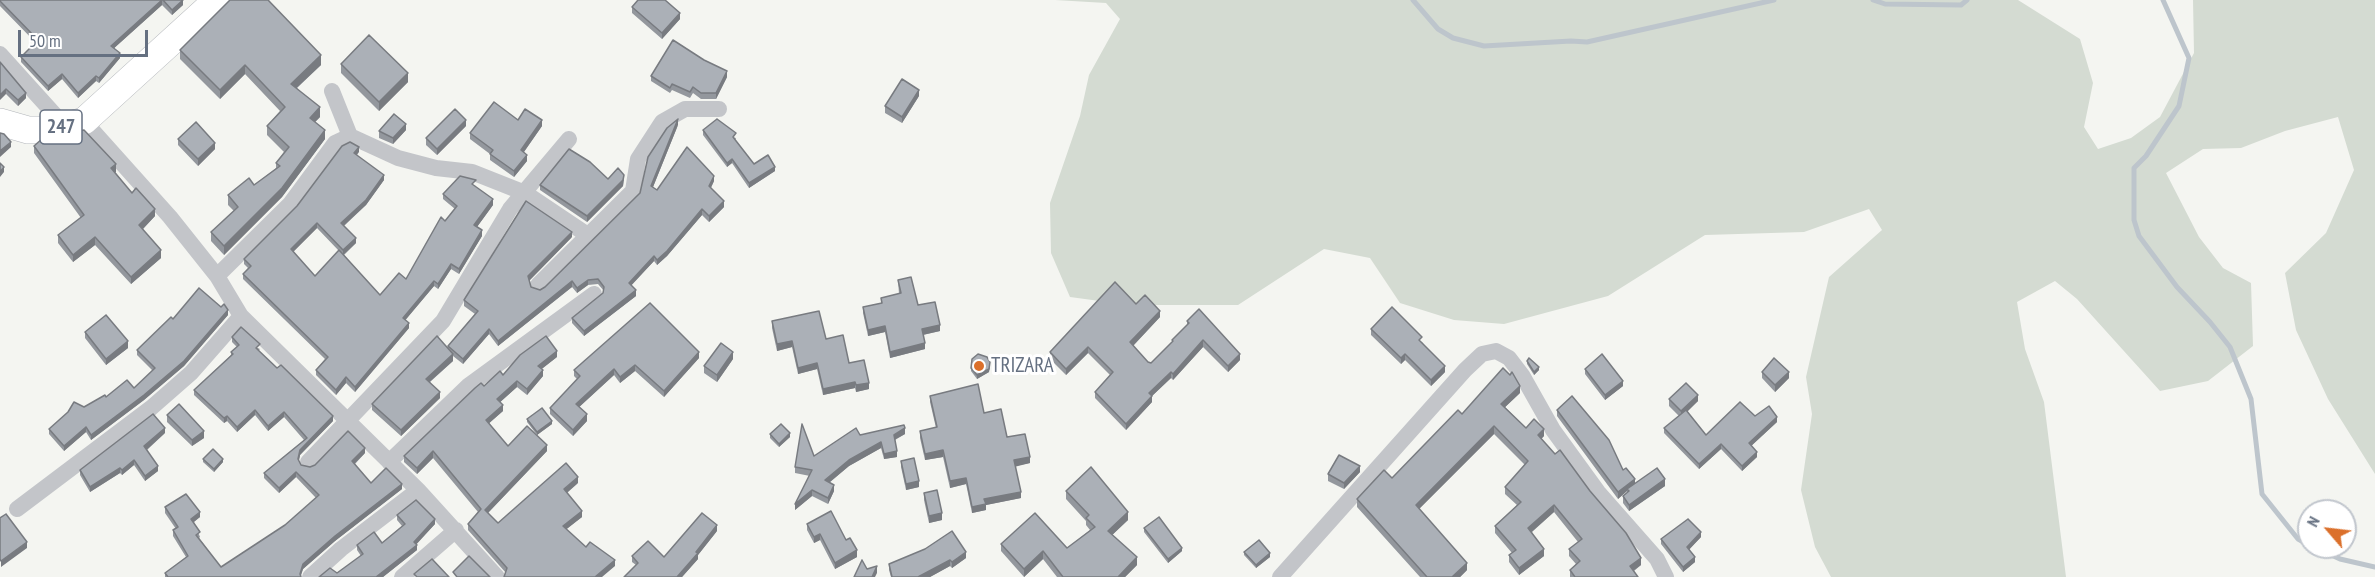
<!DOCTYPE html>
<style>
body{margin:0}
#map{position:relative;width:2375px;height:577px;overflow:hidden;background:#f4f5f1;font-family:"PT Sans Narrow",sans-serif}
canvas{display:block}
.north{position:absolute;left:2297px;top:499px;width:60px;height:60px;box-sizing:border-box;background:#fff;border:2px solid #c1c6cd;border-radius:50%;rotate:298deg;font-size:16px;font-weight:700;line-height:24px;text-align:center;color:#657081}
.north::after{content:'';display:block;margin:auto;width:21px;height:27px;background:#db702b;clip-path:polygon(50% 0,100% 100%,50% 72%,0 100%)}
.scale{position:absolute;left:18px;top:30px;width:130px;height:27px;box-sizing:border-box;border:3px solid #657081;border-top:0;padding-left:8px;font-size:18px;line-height:21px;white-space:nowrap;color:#657081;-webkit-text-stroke:4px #fff;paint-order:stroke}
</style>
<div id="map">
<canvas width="2375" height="577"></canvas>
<div class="north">N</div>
<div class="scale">50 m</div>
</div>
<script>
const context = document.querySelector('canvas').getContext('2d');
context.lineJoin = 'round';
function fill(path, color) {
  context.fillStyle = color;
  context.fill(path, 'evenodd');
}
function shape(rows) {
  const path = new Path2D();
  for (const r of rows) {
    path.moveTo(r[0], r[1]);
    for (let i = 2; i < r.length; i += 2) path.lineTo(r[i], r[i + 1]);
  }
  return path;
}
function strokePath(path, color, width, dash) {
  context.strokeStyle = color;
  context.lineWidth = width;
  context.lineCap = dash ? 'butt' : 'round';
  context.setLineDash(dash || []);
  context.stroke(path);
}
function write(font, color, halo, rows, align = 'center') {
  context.font = font + ' "PT Sans Narrow",sans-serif';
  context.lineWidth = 6;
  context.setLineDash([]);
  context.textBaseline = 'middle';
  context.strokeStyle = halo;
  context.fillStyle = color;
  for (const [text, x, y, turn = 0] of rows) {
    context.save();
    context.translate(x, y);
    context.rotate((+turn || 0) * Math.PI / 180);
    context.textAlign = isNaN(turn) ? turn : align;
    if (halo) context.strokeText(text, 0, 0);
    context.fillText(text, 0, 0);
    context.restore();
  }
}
const green = shape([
 [1055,0,2018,0,2080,39,2093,83,2084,127,2098,149,2131,138,2160,117,2194,53,2193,0,2375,0,2375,474,2328,399,2296,330,2285,273,2326,233,2354,170,2338,117,2285,131,2241,148,2203,149,2166,173,2199,237,2223,268,2251,283,2253,346,2208,381,2160,391,2077,299,2055,281,2017,302,2025,349,2044,402,2066,577,1831,577,1815,547,1801,490,1812,414,1806,377,1829,277,1882,230,1869,209,1804,232,1705,235,1608,296,1504,324,1454,320,1400,303,1370,258,1324,249,1238,305,1129,305,1070,297,1051,253,1050,203,1080,116,1089,75,1120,19,1106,3]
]);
const stream = shape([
 [1413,0,1438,29,1453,38,1484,46,1571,41,1587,42,1774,0],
 [1873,0,1885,4,1961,5,1967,0],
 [2163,0,2189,58,2179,106,2146,156,2134,168,2134,220,2139,236,2177,287,2210,322,2230,347,2251,399,2262,494,2298,539,2309,545],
 [2314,547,2340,559,2375,567]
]);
const minor = shape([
 [0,54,65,126],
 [332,91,350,136],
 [84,121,170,217,217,276,241,316,418,490,497,577],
 [217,276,290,204,335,143,350,136,398,158,436,168,472,172,525,193,589,236],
 [538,285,633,191,638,159,662,122,685,109,719,109],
 [308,462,443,321,510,209,569,139],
 [389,462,468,386,594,294],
 [17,509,151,408,191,373,241,316],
 [310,577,341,549,418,490],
 [402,577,456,530],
 [1280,577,1465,370,1482,354,1496,351,1509,358,1522,375,1553,430,1598,492,1657,559,1666,577]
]);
const primary = shape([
 [0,122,28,130,51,130,84,121,217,0]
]);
const wall = shape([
 [0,0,183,0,183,5,172,15,162,5,114,48,120,58,99,83,96,81,78,98,62,79,48,91,21,62,21,57,36,43,0,6],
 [632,7,680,19,662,39,632,13],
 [180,50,321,65,297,88,320,117,315,122,325,139,282,197,224,255,211,241,211,232,234,211,228,205,228,195,254,185,276,168,276,163,284,152,267,135,267,126,280,111,245,74,220,99,180,59],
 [704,60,727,77,716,99,701,99,693,93,690,98,672,90,670,93,651,81,651,76],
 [0,62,26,98,18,106,6,94],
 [341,64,408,82,379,111,341,73],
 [919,96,902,123,885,113,885,106],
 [518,120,542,126,524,152,527,161,514,177,490,160,490,154,470,139,470,133],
 [678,125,653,187,657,190,714,181,711,188,724,207,709,222,702,215,667,256,657,265,654,261,631,285,636,296,584,336,572,323,572,318,603,293,604,291,598,284,588,285,577,293,572,287,498,346,489,334,463,364,453,356,453,361,430,382,440,398,401,436,372,410,372,404,448,349,448,346,475,314,464,306,464,300,572,237,529,281,531,287,540,290,545,287,640,193],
 [466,126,437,155,426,145,426,138],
 [406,130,393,144,379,138,379,131],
 [703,130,736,138,735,140,754,164,775,171,749,188,732,163,727,167,703,135],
 [178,139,215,149,198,166,178,145],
 [34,146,116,172,115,172,132,193,155,216,143,229,161,258,131,284,95,245,73,262,58,243,58,235,81,218,34,153],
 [359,152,357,155,384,180,366,205,344,226,356,243,344,255,380,295,406,279,445,221,455,209,443,199,443,194,476,185,474,186,493,205,477,227,482,236,459,274,451,269,438,289,434,286,405,320,409,328,355,392,346,383,336,395,316,375,316,370,325,359,243,279,243,274,248,268,244,264,244,259],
 [317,228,339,251,315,276,293,252],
 [608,179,624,180,623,186,587,222,540,190,540,185],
 [898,280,918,305,940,331,923,335,925,349,890,358,885,332,868,336,863,313,863,307,881,303,881,298,899,294],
 [1136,304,1160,317,1133,346,1148,362,1151,363,1172,343,1172,340,1187,325,1187,321,1240,360,1228,372,1203,347,1173,380,1171,378,1152,396,1152,402,1126,430,1095,398,1095,392,1110,375,1088,353,1066,375,1050,359,1050,352],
 [228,315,184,366,144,400,91,440,86,432,64,451,49,434,49,429,106,397,134,388,153,371,137,355,137,350,173,319],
 [772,321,826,339,849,363,869,389,856,392,855,388,823,395,817,369,798,374,792,347,777,351,772,328],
 [1371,329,1422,342,1445,372,1431,386,1405,360,1401,364,1371,335],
 [85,332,128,348,106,365,85,338],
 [232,337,260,349,258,351,333,421,300,455,299,461,301,465,310,467,365,453,355,464,371,483,402,489,335,541,303,569,301,576,301,577,165,577,165,573,186,557,173,536,173,530,176,529,165,513,165,507,200,517,194,522,200,537,199,538,221,567,285,525,316,498,296,477,279,493,264,478,264,473,304,440,284,417,268,431,255,415,237,432,227,421,224,423,194,395,194,390,231,355,231,352,237,347,232,342],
 [557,357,541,369,543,376,527,395,517,387,500,402,503,411,489,423,508,446,547,451,488,513,498,523,578,483,567,493,582,517,566,529,586,547,615,566,506,573,468,530,468,524,478,512,433,458,417,474,404,462,404,456,484,386,503,375],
 [699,358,664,397,635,371,620,383,614,375,579,407,587,421,573,436,550,414,550,408,577,379,574,376,574,370],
 [733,359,717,382,704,373,704,366],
 [1527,361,1539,370,1534,375,1527,364],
 [990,366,989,372,977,379,971,371,971,368],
 [1585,369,1623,386,1605,400,1585,374],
 [1762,372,1789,378,1775,392,1762,378],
 [1520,393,1505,407,1526,428,1544,436,1541,439,1641,565,1634,571,1638,577,1570,577,1570,570,1576,564,1569,556,1569,549,1578,542,1554,512,1532,532,1544,556,1519,575,1509,562,1509,555,1512,553,1495,533,1495,526,1517,505,1505,494,1505,487,1525,465,1494,434,1419,509,1467,570,1460,577,1420,577,1357,507,1357,499,1392,478,1462,414],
 [930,396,984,413,1030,463,1015,466,1021,498,986,505,986,510,972,513,966,484,950,488,943,457,925,460,920,438,920,431,936,428,930,402],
 [1669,399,1698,401,1687,411,1706,435,1755,416,1777,422,1751,446,1757,457,1742,471,1721,449,1699,469,1664,433,1664,428,1679,416,1669,406],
 [1557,410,1623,470,1635,483,1665,486,1629,511,1623,503,1623,496,1627,493,1627,491,1618,499,1557,416],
 [167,415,204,438,192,446,167,422],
 [527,419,552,424,537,435,527,422],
 [165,433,147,450,158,471,145,481,134,465,122,475,120,473,90,492,80,475,80,470],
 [770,434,790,437,779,447,770,438],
 [905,434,895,440,897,457,884,459,881,448,849,466,829,483,834,491,828,504,812,496,795,510,810,476,795,473,795,467,814,456,860,435],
 [203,459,223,462,214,472,203,462],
 [901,461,919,487,906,490,901,467],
 [1360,472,1344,489,1328,481,1328,474],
 [1066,491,1128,520,1112,535,1137,565,1125,577,1057,577,1043,559,1024,577,1001,551,1001,544,1067,548,1090,530,1086,525,1086,521,1066,499],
 [924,493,942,520,929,523,924,500],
 [397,515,435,524,416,544,417,550,383,577,319,577,337,573,361,556,357,550,357,545,382,543,402,526,397,520],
 [807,524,846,540,857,557,835,569,820,540,814,543,807,530],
 [1144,528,1182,551,1168,563,1144,532],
 [717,531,698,555,698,559,682,577,624,577,636,565,632,562,632,556,664,557],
 [1701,537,1689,549,1695,562,1683,572,1661,544,1661,539],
 [1244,552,1270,557,1256,568,1244,555],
 [966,558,952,568,950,566,930,577,891,577,889,570,889,564]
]);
const shadedWall = shape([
 [162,0,162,5,111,51,111,46],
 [183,0,183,5,172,15,172,10],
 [680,13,680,19,662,39,662,33],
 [120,53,120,58,99,83,99,78],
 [321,55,321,65,291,93,291,84],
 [245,65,245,74,220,99,220,90],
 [727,71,727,77,716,99,716,93],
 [408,73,408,82,379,111,379,102],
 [62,74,62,79,48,91,48,86],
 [96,76,96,81,78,98,78,93],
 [6,89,6,94,0,100,0,95],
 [919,90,919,96,902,123,902,117],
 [26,93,26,98,18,106,18,100],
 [320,107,320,117,310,127,310,118],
 [678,119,678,125,651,192,651,186],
 [466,120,466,126,437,155,437,149],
 [542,120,542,126,521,156,521,150],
 [406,124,406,130,393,144,393,138],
 [325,130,325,139,282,197,224,255,224,246],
 [11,142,11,147,0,157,0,151],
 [215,143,215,149,198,166,198,159],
 [359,147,359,152,354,158,354,153],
 [527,155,527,161,514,177,514,171],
 [732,159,732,163,727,167,727,163],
 [116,164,116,172,111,175,111,168],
 [4,167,4,172,0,177,0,172],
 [775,167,775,171,749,188,749,183],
 [384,175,384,180,366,205,341,228,341,223],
 [624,175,623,186,587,222,587,216],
 [714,176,714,181,709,191,709,186],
 [493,199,493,205,474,231,474,225],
 [724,201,724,207,709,222,709,216],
 [155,209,155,216,139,233,139,225],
 [702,209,702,215,667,256,657,265,657,260],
 [317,223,317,228,291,254,291,249],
 [482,230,482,236,459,274,459,269],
 [572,232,572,237,528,282,528,276],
 [95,237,95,245,73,262,73,255],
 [356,238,356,243,343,255,343,250],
 [161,250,161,258,131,284,131,277],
 [654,256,654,261,629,288,629,283],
 [451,264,451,269,438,289,438,284],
 [588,280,588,285,577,293,577,288],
 [434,281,434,286,403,323,403,318],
 [572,281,572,287,498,346,498,341],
 [636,290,636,296,584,336,584,331],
 [228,310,228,315,184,366,144,400,91,440,91,435],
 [1160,311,1160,317,1130,349,1130,342],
 [409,323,409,328,355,392,355,387],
 [940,325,940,331,922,335,922,329],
 [885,326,885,332,868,336,868,330],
 [489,329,489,334,463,364,463,359],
 [1203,340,1203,347,1173,380,1173,374],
 [128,341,128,348,106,365,106,359],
 [792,341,792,347,777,351,777,344],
 [925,343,925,349,890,358,890,352],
 [1088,347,1088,353,1066,375,1066,369],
 [557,351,557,357,538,372,538,366],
 [699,352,699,358,664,397,664,391],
 [733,352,733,359,717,382,717,375],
 [453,354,453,361,426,385,426,379],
 [1240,354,1240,360,1228,372,1228,366],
 [1405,354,1405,360,1401,364,1401,358],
 [990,362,989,372,977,379,977,375],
 [817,363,817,369,798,374,798,368],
 [635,365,635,371,620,383,620,377],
 [1445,366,1445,372,1431,386,1431,380],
 [1539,367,1539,370,1534,375,1534,372],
 [614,369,614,375,576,410,576,404],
 [543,370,543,376,527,395,527,389],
 [1171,372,1171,378,1152,396,1152,402,1126,430,1126,424,1149,393],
 [1789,372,1789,378,1775,392,1775,385],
 [346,377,346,383,336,395,336,390],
 [517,381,517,387,497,405,497,399],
 [1623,381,1623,386,1605,400,1605,395],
 [855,382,855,388,823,395,823,389],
 [869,383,869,389,856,392,856,385],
 [1520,386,1520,393,1501,411,1501,404],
 [440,392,440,398,401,436,401,430],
 [1698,395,1698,401,1681,418,1681,411],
 [503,405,503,411,486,426,486,420],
 [255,410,255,415,237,432,237,427],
 [284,412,284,417,268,431,268,426],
 [587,414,587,421,573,436,573,430],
 [227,416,227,421,224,423,224,418],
 [333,416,333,421,300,455,298,464,298,459,300,450],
 [1777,417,1777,422,1749,448,1749,443],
 [552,421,552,424,537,435,537,432],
 [1494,426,1494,434,1416,512,1416,505],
 [86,427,86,432,64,451,64,446],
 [165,428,165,433,144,452,144,446],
 [905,428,905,434,894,440,894,435],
 [1544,429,1544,436,1538,442,1538,435],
 [204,431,204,438,192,446,192,440],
 [790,433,790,437,779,447,779,444],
 [881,442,881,448,849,466,825,486,825,480,849,460],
 [1721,444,1721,449,1699,469,1699,464],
 [547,445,547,451,485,516,485,510],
 [365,448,365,453,352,466,352,461],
 [943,450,943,457,925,460,925,454],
 [433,451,433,458,417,474,417,468],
 [897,451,897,457,884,459,884,454],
 [1757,452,1757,457,1742,471,1742,466],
 [1030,457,1030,463,1014,467,1014,460],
 [223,459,223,462,214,472,214,469],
 [134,460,134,465,122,475,122,470],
 [158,466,158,471,145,481,145,476],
 [1360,466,1360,472,1344,489,1344,483],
 [120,468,120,473,90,492,90,487],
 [296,472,296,477,279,493,279,488],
 [578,477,578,483,564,495,564,489],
 [966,478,966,484,950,488,950,481],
 [1635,479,1635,485,1627,489,1627,491,1618,499,1618,492],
 [1665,479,1665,486,1629,511,1629,505],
 [919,481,919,487,906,490,906,484],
 [402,484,402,489,335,541,303,569,300,577,300,574,303,564,335,536],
 [834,485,834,491,828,504,828,498],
 [812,490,812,496,795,510,795,504],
 [1021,492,1021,498,986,505,986,510,972,513,972,507,984,499],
 [1554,505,1554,512,1528,535,1528,528],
 [582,511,582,517,563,532,563,526],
 [200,512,200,517,191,524,191,519],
 [1128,512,1128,520,1108,539,1108,531],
 [942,513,942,520,929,523,929,516],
 [435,519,435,524,414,547,414,542],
 [717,525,717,531,698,555,698,559,682,577,677,577],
 [1701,532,1701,537,1687,552,1687,547],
 [820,534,820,540,814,543,814,537],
 [27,542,27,548,1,567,1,561],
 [417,545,417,550,383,577,376,577],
 [1182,548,1182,551,1168,563,1168,559],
 [1544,549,1544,556,1519,575,1519,568],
 [857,550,857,557,835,569,835,563],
 [1043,551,1043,559,1024,577,1024,569],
 [966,552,966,558,952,568,952,562],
 [1270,553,1270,557,1256,568,1256,565],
 [1137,557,1137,565,1125,577,1118,577],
 [1695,557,1695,562,1683,572,1683,567],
 [1641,558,1641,565,1630,573,1630,566],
 [615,560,615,566,602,577,595,577],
 [950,560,950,566,930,577,918,577],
 [1467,563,1467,570,1460,577,1452,577],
 [877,566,877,573,875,577,872,577]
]);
const building = shape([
 [0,0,162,0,111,46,120,53,99,78,96,76,78,93,62,74,48,86,21,57,38,40,0,1,0,0],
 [163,0,183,0,172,10,163,0],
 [230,0,268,0,321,55,291,84,320,107,310,118,325,130,282,188,224,246,211,232,238,207,228,195,249,178,254,185,280,166,276,163,289,147,267,126,285,107,245,65,220,90,180,50,230,0],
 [638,0,665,0,680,13,662,33,632,7,638,0],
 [369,35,408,73,379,102,341,64,369,35],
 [673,40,704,60,727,71,716,93,701,93,693,87,690,92,672,84,670,88,651,76,673,40],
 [0,62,26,93,18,100,6,89,0,95,0,62],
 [902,79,919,90,902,117,885,106,902,79],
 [494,102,518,120,525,109,542,120,521,150,527,155,514,171,490,154,493,150,470,133,494,102],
 [455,109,466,120,437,149,426,138,455,109],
 [394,114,406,124,393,138,379,131,394,114],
 [678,119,651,186,657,190,687,147,714,176,709,186,724,201,709,216,702,209,667,251,657,260,654,256,629,283,636,290,584,331,572,318,603,293,604,287,598,279,588,280,577,288,572,281,498,341,489,329,463,359,448,346,478,311,464,300,526,201,572,232,528,276,531,287,540,290,545,287,640,193,648,157,667,128,678,119],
 [717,119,736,133,733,137,754,164,768,155,775,167,749,183,732,159,727,163,703,130,717,119],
 [196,122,215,143,198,159,178,139,196,122],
 [84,130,116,164,111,168,132,193,136,188,155,209,139,225,161,250,131,277,95,237,73,255,58,235,84,215,34,146,43,138,84,130],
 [0,133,4,134,11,142,0,151,0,133],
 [350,142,359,147,354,153,384,175,366,200,341,223,356,238,343,250,317,223,291,249,315,276,339,250,380,295,399,273,406,279,441,217,445,221,457,206,443,194,460,176,476,180,472,184,493,199,474,225,482,230,459,269,451,264,438,284,434,281,403,318,409,323,355,387,346,377,336,390,316,370,328,357,243,274,251,266,244,259,297,206,342,146,350,142],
 [569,149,590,162,608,179,618,168,624,175,623,180,587,216,540,185,569,149],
 [0,163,4,167,0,172,0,163],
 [911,277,918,305,935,302,940,325,922,329,925,343,890,352,885,326,868,330,863,307,882,303,881,298,901,293,898,280,911,277],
 [1115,282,1136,304,1145,295,1160,311,1130,342,1148,362,1151,363,1173,341,1172,340,1189,323,1187,321,1199,309,1240,354,1228,366,1203,340,1173,374,1171,372,1149,393,1152,396,1126,424,1095,392,1113,372,1088,347,1066,369,1050,352,1115,282],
 [199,288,221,307,224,304,228,310,184,361,144,395,91,435,86,427,64,446,49,429,68,412,74,402,84,407,105,395,106,397,127,380,134,388,155,368,137,350,171,317,173,319,199,288],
 [650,303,699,352,664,391,635,365,620,377,614,369,576,404,587,414,573,430,550,408,580,376,574,370,650,303],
 [1392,307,1422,337,1419,340,1445,366,1431,380,1405,354,1401,358,1371,329,1392,307],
 [819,311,826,339,843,335,849,363,864,360,869,383,856,385,855,382,823,389,817,363,798,368,792,341,777,344,772,321,819,311],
 [106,315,128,341,106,359,85,332,106,315],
 [241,327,260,344,256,348,277,368,281,365,333,416,300,450,298,459,301,465,310,467,315,465,348,431,365,448,352,461,371,483,386,468,402,484,335,536,303,564,300,574,301,577,168,577,165,573,188,556,173,530,178,527,165,507,186,494,200,512,191,519,200,532,196,535,221,567,285,525,319,495,296,472,279,488,264,473,307,438,284,412,268,426,255,410,237,427,227,416,224,418,194,390,233,354,231,352,239,345,232,337,241,327],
 [437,336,453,354,426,379,440,392,401,430,372,404,437,336],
 [546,336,557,351,538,366,543,370,527,389,517,381,497,399,503,405,486,420,508,446,527,426,547,445,485,510,498,523,566,463,578,477,564,489,582,511,563,526,586,547,590,542,615,560,595,577,504,577,507,568,468,524,481,509,433,451,417,468,404,456,475,388,481,383,484,386,500,371,503,375,520,355,546,336],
 [721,343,733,352,717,375,704,366,721,343],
 [978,354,987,357,990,362,989,369,977,375,971,368,972,359,978,354],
 [1602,354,1623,381,1605,395,1585,369,1602,354],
 [1529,358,1539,367,1534,372,1527,361,1529,358],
 [1774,358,1789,372,1775,385,1762,372,1774,358],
 [1503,368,1510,375,1512,372,1520,386,1501,404,1526,428,1534,419,1544,429,1538,435,1555,454,1560,450,1590,491,1626,533,1641,558,1630,566,1638,577,1575,577,1570,570,1580,561,1569,549,1582,539,1554,505,1528,528,1544,549,1519,568,1509,555,1516,550,1495,526,1521,502,1505,487,1528,461,1494,426,1416,505,1467,563,1452,577,1427,577,1357,499,1384,470,1392,478,1458,410,1462,414,1503,368],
 [1686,383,1698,395,1681,411,1669,399,1686,383],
 [978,384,984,413,1001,409,1007,437,1025,434,1030,457,1014,460,1021,492,984,499,986,504,972,507,966,478,950,481,943,450,925,454,920,431,937,427,930,396,978,384],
 [1572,396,1609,440,1623,470,1626,468,1635,479,1618,492,1557,410,1572,396],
 [1740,402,1755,416,1769,406,1777,417,1749,443,1757,452,1742,466,1721,444,1699,464,1664,428,1686,410,1706,435,1740,402],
 [179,404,204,431,192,440,167,415,179,404],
 [542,408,552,421,537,432,527,419,542,408],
 [153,414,165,428,144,446,158,466,145,476,134,460,122,470,120,468,90,487,80,470,153,414],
 [781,424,790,433,779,444,770,434,781,424],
 [802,424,814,456,856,428,860,435,904,425,905,428,894,435,897,451,884,454,881,442,849,460,825,480,834,485,828,498,812,490,795,504,812,470,795,467,802,424],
 [213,449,223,459,214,469,203,459,213,449],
 [1339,455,1360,466,1344,483,1328,474,1339,455],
 [914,458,919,481,906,484,901,461,914,458],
 [1091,467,1128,512,1108,531,1137,557,1118,577,1063,577,1043,551,1024,569,1001,544,1035,513,1067,548,1095,527,1086,518,1089,515,1066,491,1091,467],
 [1657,468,1665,479,1629,505,1623,496,1629,491,1627,489,1657,468],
 [937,490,942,513,929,516,924,493,937,490],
 [416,500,435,519,414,542,417,545,376,577,319,577,330,568,337,573,363,554,357,545,374,532,382,543,405,524,397,515,416,500],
 [831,511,846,540,850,538,857,550,835,563,820,534,814,537,807,524,831,511],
 [702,513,717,525,696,552,698,553,677,577,624,577,638,563,632,556,648,541,664,557,702,513],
 [6,514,27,542,1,561,0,559,0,518,6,514],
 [1159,517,1182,548,1168,559,1144,528,1159,517],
 [1688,519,1701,532,1687,547,1695,557,1683,567,1661,539,1688,519],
 [952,531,966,552,952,562,950,560,918,577,892,577,889,564,925,549,952,531],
 [1259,540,1270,553,1256,565,1244,552,1259,540],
 [469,556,490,577,457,577,453,572,469,556],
 [432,559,449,577,417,577,414,574,432,559],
 [862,560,867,569,877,566,872,577,854,577,862,560]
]);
const markers = [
 [979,366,6,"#db702b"]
];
const shields = [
 [61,127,42]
];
const shieldNames = [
 ["247",61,127]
];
const poiNames = [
 ["TRIZARA",991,366]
];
fill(green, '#d4dbd2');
strokePath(stream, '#bdc5cc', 5);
strokePath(primary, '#b3b6bb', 28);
strokePath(minor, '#c3c5c9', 16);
strokePath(primary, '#fff', 27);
fill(wall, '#93979d');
fill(shadedWall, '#787b80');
fill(building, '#abb0b7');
strokePath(building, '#787b80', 1.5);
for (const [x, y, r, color] of markers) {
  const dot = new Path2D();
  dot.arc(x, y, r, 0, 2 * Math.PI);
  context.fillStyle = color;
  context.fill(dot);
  strokePath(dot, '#fff', 2);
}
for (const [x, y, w] of shields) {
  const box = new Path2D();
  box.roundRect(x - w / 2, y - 17, w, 34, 4.5);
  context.fillStyle = '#fff';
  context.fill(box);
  strokePath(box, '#657081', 1.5);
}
write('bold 20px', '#657081', null, shieldNames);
write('21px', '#657081', '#fff', poiNames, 'left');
</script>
